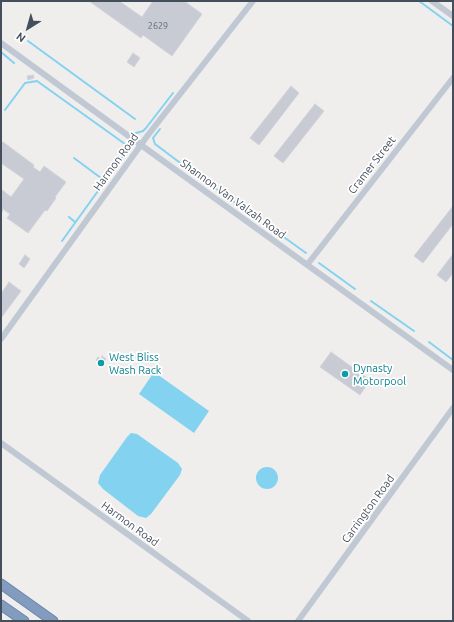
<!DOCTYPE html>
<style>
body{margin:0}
#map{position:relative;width:454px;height:622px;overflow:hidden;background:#f0eded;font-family:Ubuntu,sans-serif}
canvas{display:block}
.frame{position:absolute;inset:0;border:2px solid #444f5b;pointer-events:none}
.north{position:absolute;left:8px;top:8px;width:40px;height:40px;-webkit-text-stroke:3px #fff;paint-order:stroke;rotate:217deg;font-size:11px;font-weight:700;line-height:16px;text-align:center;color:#444f5b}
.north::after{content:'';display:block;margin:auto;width:14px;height:18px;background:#444f5b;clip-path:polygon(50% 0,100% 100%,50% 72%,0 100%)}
</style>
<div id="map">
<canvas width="454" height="622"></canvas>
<div class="frame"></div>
<div class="north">N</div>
</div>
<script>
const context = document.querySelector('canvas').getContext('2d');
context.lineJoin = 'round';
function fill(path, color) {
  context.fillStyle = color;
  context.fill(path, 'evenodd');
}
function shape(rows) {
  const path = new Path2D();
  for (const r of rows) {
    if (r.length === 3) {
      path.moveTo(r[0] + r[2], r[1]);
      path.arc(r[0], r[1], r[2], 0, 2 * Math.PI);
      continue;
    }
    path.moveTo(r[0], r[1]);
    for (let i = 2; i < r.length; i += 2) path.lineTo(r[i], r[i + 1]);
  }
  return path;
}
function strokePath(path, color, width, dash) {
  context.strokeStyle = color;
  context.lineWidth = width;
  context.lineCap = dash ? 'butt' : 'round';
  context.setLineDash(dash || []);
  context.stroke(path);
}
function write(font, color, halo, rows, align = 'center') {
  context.font = font + ' Ubuntu,sans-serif';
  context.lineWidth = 3.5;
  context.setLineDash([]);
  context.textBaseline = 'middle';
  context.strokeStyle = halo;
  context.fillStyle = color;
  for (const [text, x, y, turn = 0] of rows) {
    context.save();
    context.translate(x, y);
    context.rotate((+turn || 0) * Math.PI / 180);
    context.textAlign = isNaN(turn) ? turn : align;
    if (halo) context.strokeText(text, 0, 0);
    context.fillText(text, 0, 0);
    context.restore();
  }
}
const water = shape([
 [154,372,209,411,194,433,139,394],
 [131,433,137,434,178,463,182,469,180,475,151,514,146,518,138,516,103,489,98,483,100,475,127,437],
 [267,478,11]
]);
const stream = shape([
 [419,1,453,26],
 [28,41,135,119],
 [1,52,14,63],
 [5,110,25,83,37,81,125,144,126,152,62,241],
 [160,129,153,138,155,144,191,171],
 [133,134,143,131,146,128,173,93],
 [74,158,105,181],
 [207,182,251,214],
 [69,217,75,222],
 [267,225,306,253],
 [319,263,355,289],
 [371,301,414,331],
 [429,342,453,360]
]);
const building = shape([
 [89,1,119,1,142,17,153,1,184,1,202,14,172,56,143,35,141,38,89,1],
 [133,53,140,58,134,67,127,62,133,53],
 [33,75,34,78,28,80,27,76,33,75],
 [291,86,299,93,259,145,250,138,291,86],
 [315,104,324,111,283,163,274,156,315,104],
 [3,142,34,165,33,167,40,172,44,166,66,182,55,197,56,198,47,211,45,210,28,233,7,218,10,214,3,209,2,212,1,211,1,189,11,197,24,179,1,163,1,144,3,142],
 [453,206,453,224,423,263,414,256,453,206],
 [453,254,453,273,446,282,437,275,453,254],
 [25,255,30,259,24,268,19,264,25,255],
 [9,282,21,291,1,318,1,294,9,282],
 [331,352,370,380,360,395,320,367,331,352],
 [102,356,106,359,102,365,96,360,98,357,101,359,102,356]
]);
const minor = shape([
 [432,1,453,16],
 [1,43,141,145,453,370],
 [307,265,453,78],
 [1,339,148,135,253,1],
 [1,443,248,621],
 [298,621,453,408]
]);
const highway = shape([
 [1,584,53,621],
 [1,605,24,621]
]);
const markers = [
 [101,363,4,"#0f9aa8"],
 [345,374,4,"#0f9aa8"]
];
const numberNames = [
 ["2629",158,26]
];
const streetNames = [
 ["Harmon Road",116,162,-54],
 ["Cramer Street",372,165,-52],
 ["Shannon Van Valzah Road",233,199,36],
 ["Carrington Road",368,509,-54],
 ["Harmon Road",130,524,36]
];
const cultureNames = [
 ["West Bliss",109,357],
 ["Wash Rack",109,370],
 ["Dynasty",353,368],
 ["Motorpool",353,381]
];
fill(water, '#83d3f0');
strokePath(stream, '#83d3f0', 2);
fill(building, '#c8cbd3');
strokePath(building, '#d1d3d9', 1);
strokePath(highway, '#6d87ab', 11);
strokePath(minor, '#bfc8d3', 6);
strokePath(highway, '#829cbf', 9);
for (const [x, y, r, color] of markers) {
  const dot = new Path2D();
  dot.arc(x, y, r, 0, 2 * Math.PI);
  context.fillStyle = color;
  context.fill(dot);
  strokePath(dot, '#fff', 1.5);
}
write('9px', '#656e79', null, numberNames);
write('11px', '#444f5b', '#fff', streetNames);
write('11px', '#0d838f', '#fff', cultureNames, 'left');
</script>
